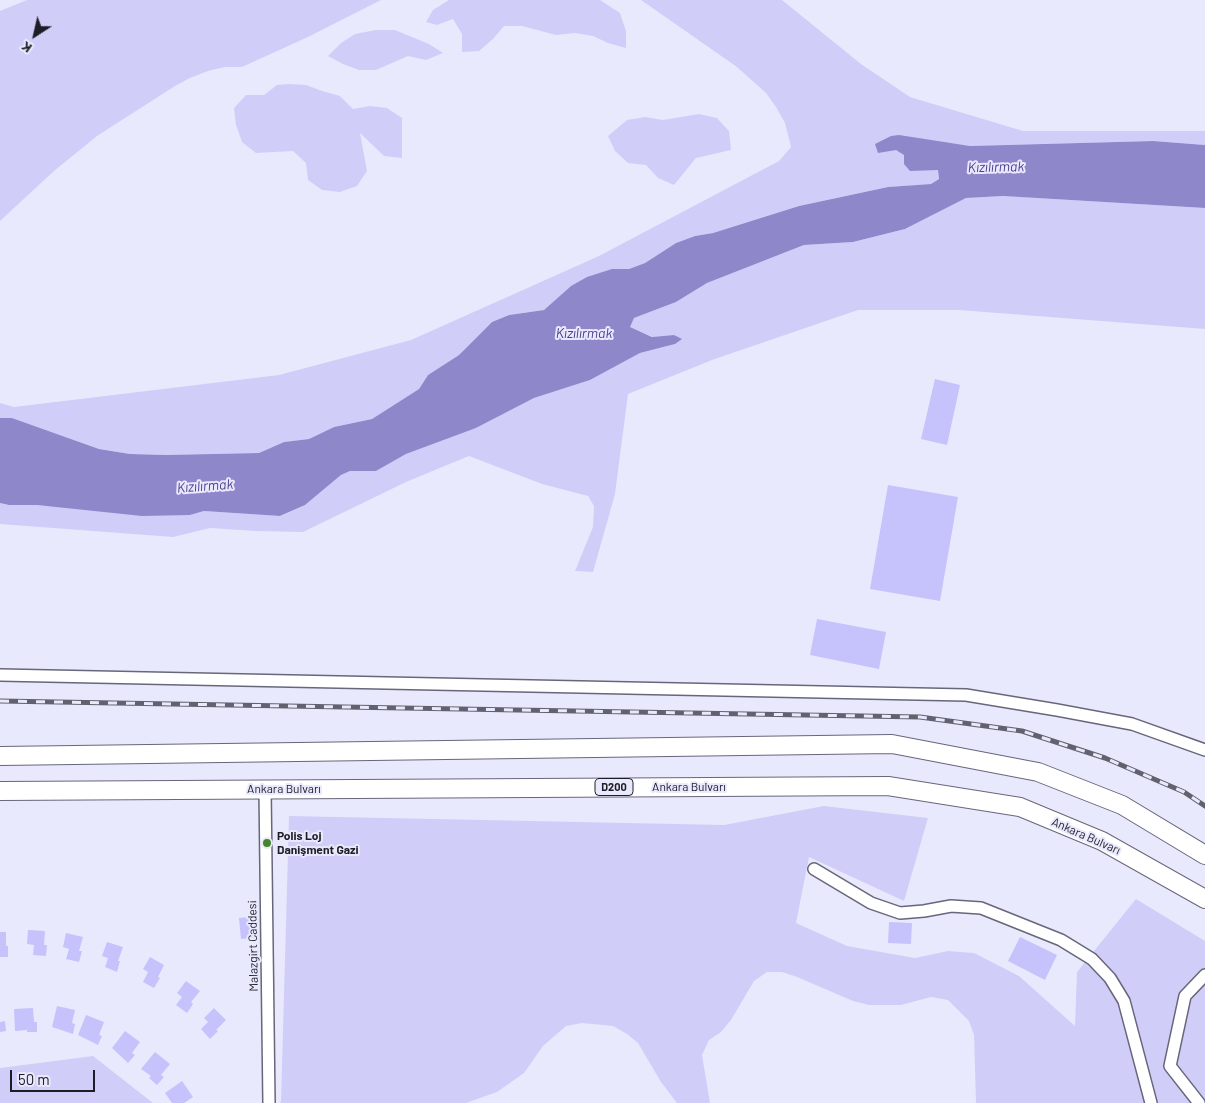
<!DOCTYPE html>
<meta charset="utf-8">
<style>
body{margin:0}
#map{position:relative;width:1205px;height:1103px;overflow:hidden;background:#e9e9fd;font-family:Barlow,sans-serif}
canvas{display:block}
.north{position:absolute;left:10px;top:10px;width:50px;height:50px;-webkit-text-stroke:4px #e9e9fd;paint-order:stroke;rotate:215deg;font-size:14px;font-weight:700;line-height:20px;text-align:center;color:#1d1d26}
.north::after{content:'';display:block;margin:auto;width:18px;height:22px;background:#1d1d26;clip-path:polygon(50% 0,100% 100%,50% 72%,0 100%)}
.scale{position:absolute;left:10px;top:1070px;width:85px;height:22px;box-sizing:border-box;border:2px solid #1d1d26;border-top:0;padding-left:6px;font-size:15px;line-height:18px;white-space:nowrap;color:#1d1d26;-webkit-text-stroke:4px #e9e9fd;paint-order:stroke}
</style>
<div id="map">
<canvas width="1205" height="1103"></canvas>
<div class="north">K</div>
<div class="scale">50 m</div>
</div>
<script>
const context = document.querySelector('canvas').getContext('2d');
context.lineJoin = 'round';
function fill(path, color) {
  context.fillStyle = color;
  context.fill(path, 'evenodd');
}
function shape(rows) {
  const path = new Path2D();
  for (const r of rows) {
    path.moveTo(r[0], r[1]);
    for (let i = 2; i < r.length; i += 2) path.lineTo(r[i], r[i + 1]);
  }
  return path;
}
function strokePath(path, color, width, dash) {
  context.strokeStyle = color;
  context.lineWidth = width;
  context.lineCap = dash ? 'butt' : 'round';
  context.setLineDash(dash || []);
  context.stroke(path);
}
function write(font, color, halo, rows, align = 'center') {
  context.font = font + ' Barlow,sans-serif';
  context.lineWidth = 4;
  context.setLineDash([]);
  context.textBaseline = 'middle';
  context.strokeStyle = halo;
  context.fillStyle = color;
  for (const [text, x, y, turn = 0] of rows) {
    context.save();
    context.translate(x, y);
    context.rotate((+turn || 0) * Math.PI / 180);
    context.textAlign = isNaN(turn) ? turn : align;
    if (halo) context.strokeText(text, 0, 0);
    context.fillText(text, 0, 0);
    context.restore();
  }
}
const green = shape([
 [27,0,381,0,308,37,242,67,225,67,208,71,190,78,175,86,97,136,54,171,0,221,0,11],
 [449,0,600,0,620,13,626,31,626,48,608,43,593,36,575,33,556,35,522,26,504,26,493,39,479,51,462,52,462,34,453,19,437,25,426,22,433,10],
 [641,0,782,0,861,64,910,97,1023,131,1205,131,1205,145,1153,141,970,146,938,142,896,150,938,170,939,179,931,184,888,187,799,206,713,233,695,236,676,243,645,263,629,269,612,269,571,286,544,310,509,315,492,322,459,355,428,375,419,389,372,419,334,427,309,439,284,442,259,453,166,455,130,454,99,449,12,418,0,418,0,403,14,407,279,375,411,340,599,256,779,161,791,147,785,123,776,107,766,93,737,67],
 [376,30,395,30,429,44,443,53,426,60,408,56,376,70,359,70,343,64,328,56,341,43,355,34],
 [289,84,306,85,322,91,340,96,353,109,370,106,387,108,402,118,402,158,384,156,360,133,367,171,357,186,340,192,322,190,308,180,306,163,293,151,256,153,242,142,236,125,234,108,246,95,264,95,277,85],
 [699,114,717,118,729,131,731,150,696,158,674,185,658,178,646,165,628,163,615,151,608,136,627,120,645,117,663,120],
 [1003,196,1205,208,1205,329,959,310,858,310,712,360,628,394,615,494,593,572,575,571,593,527,594,506,588,496,542,484,469,456,406,482,303,532,255,531,210,528,173,537,0,524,0,503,9,505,37,505,190,515,204,511,281,516,305,505,341,475,350,471,376,471,406,454,476,428,534,398,590,380,640,353,675,344,675,335,653,337,629,327,634,318,676,302,707,283,804,245,853,242,905,229,966,198],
 [824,806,928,818,904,901,809,857,796,923,847,946,915,958,948,951,974,953,1019,976,1075,1026,1077,972,1136,899,1205,941,1205,1103,976,1103,974,1035,969,1021,948,1000,931,997,901,1005,869,1005,853,1001,797,977,782,972,767,972,754,981,731,1020,721,1032,709,1040,702,1055,710,1103,677,1103,661,1082,638,1043,627,1034,613,1026,582,1023,566,1026,543,1046,524,1073,497,1092,466,1103,280,1103,281,1101,289,816,724,825],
 [93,1056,153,1103,0,1103,0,1068]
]);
const water = shape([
 [899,135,970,146,1153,141,1205,145,1205,208,1003,196,966,198,905,229,853,242,804,245,707,283,676,302,634,318,630,327,652,337,674,335,682,339,675,344,640,353,590,380,534,398,476,428,406,454,376,471,350,471,341,475,305,505,280,516,204,511,190,515,142,516,37,505,9,505,0,503,0,418,12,418,99,449,130,454,166,455,259,453,284,442,309,439,334,427,372,419,419,389,428,375,459,355,492,322,509,315,544,310,571,286,587,277,612,269,629,269,645,263,676,243,695,236,713,233,799,206,888,187,931,184,939,179,938,170,910,171,904,164,904,155,896,150,878,153,875,144,891,136]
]);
const building = shape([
 [935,379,960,385,947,445,921,439],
 [888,485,958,497,940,601,870,589],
 [817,619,886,632,879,669,810,655],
 [250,917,253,938,241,939,239,918],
 [889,922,912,923,911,944,888,943],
 [28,930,45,931,44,945,47,945,46,956,33,955,34,945,27,944],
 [0,932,6,932,6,946,8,946,8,957,0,957],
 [66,933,83,937,79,951,82,951,79,962,66,959,69,949,63,947],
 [1020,937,1057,955,1045,980,1008,961],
 [107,942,123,947,118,961,120,961,117,972,105,967,108,958,102,956],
 [150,957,164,965,158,977,160,978,154,988,143,982,148,972,143,969],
 [186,981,200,991,191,1002,193,1004,187,1013,176,1005,182,997,177,993],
 [57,1006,75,1010,72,1023,75,1024,73,1034,52,1027],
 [33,1008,34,1022,37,1022,37,1032,27,1032,27,1030,15,1031,14,1009],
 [214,1008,226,1020,216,1030,218,1031,210,1039,201,1029,208,1022,204,1018],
 [86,1015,104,1022,99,1035,102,1036,98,1045,78,1035],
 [5,1021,6,1031,0,1032,0,1022],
 [125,1031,140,1042,132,1053,135,1055,128,1063,112,1048],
 [155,1052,170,1064,161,1075,164,1077,157,1085,149,1078,151,1076,141,1069],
 [182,1081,193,1097,184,1103,172,1103,165,1093]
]);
const minor = shape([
 [0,675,966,695,1057,710,1132,724,1205,750],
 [265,789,269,1103],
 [814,869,871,903,900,913,924,911,951,906,981,908,1061,940,1092,959,1110,978,1124,1001,1151,1103],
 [1199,1103,1170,1066,1185,996,1205,975]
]);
const highway = shape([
 [0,756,892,744,1038,772,1122,805,1205,855],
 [0,791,888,786,1020,807,1102,841,1205,899]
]);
const rail = shape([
 [0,701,920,717,1022,731,1105,758,1184,792,1205,806]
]);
const markers = [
 [267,843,5,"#458628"]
];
const shields = [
 [614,787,38]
];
const shieldNames = [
 ["D200",614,787]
];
const streetNames = [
 ["Ankara Bulvarı",689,787],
 ["Ankara Bulvarı",284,789],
 ["Ankara Bulvarı",1086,836,24],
 ["Malazgirt Caddesi",253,946,-91]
];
const poiNames = [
 ["Polis Loj",277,836],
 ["Danişment Gazi",277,850]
];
const waterNames = [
 ["Kızılırmak",996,167,-1],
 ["Kızılırmak",584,333],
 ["Kızılırmak",205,486,-4]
];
fill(green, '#d0cef9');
fill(water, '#8e88cb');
fill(building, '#c6c2fc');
strokePath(minor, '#67667b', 14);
strokePath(highway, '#67667b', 20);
strokePath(minor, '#fff', 11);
strokePath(highway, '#fff', 18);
strokePath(rail, '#62626f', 5);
strokePath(rail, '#e9e9fd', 3, [9]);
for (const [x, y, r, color] of markers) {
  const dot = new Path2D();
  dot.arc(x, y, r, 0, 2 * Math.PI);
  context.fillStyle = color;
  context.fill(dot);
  strokePath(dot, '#e9e9fd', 2);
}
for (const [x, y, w] of shields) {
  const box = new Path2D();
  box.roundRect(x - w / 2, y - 8.5, w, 17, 4);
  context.fillStyle = '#e9e9fd';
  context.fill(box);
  strokePath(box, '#1d1d26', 1);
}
write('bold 11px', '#1d1d26', null, shieldNames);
write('12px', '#1d1d26', '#e9e9fd', streetNames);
write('bold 12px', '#1d1d26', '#e9e9fd', poiNames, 'left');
write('italic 14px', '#4d3f91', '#e9e9fd', waterNames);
</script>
